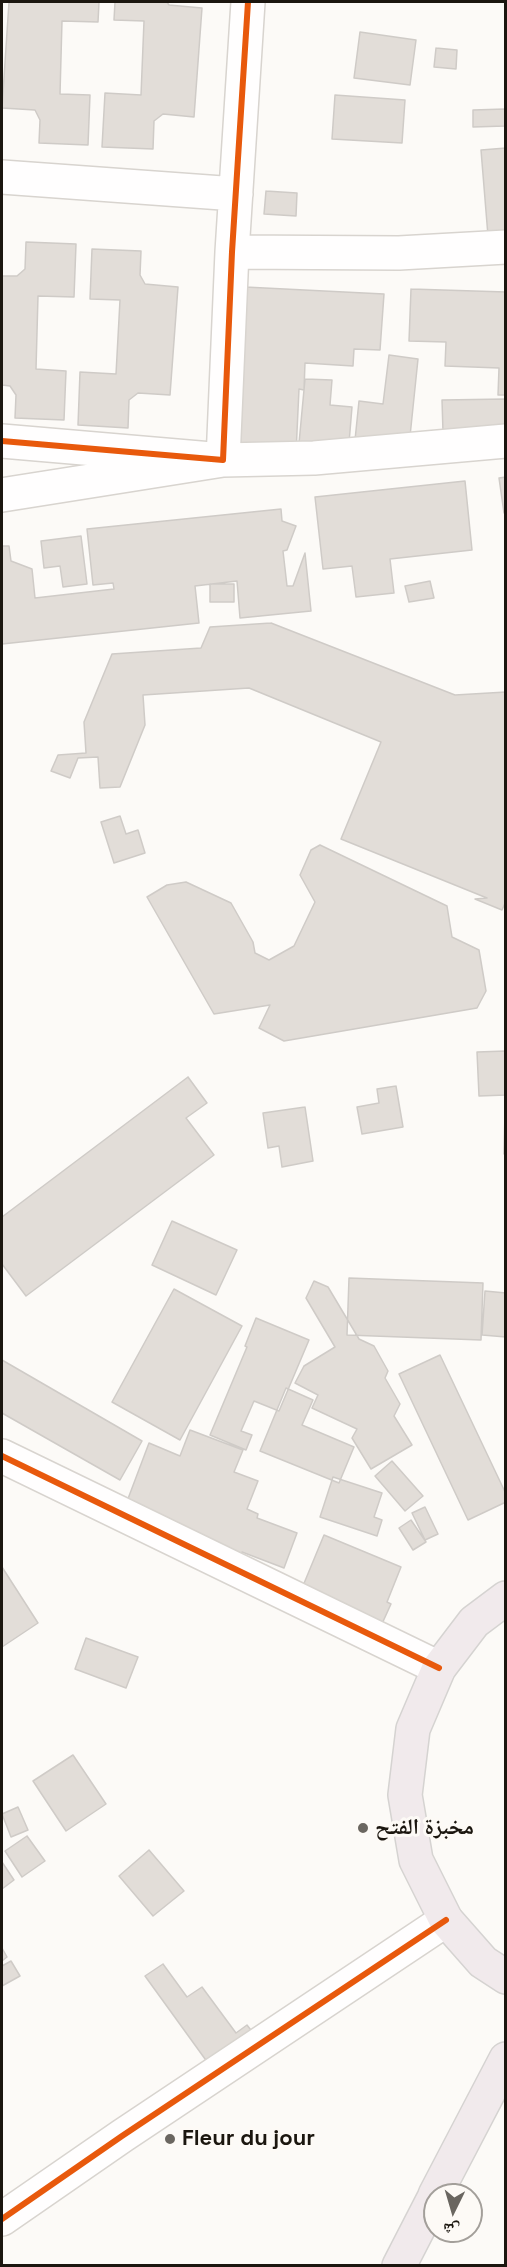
<!DOCTYPE html>
<meta charset="utf-8">
<style>
body{margin:0}
#map{position:relative;width:507px;height:2267px;overflow:hidden;background:#fcfaf7;font-family:"Space Grotesk","Noto Naskh Arabic",sans-serif}
canvas{display:block}
.frame{position:absolute;inset:0;border:3px solid #1b160f;pointer-events:none}
.north{position:absolute;left:423px;top:2183px;width:60px;height:60px;box-sizing:border-box;background:#fdfaf6;border:2px solid #a39f9a;border-radius:50%;rotate:185deg;font-size:16px;font-weight:700;line-height:24px;text-align:center;color:#1b160f}
.north::after{content:'';display:block;margin:auto;width:21px;height:27px;background:#6a6660;clip-path:polygon(50% 0,100% 100%,50% 72%,0 100%)}
</style>
<div id="map">
<canvas width="507" height="2267"></canvas>
<div class="frame"></div>
<div class="north">ش</div>
</div>
<script>
const context = document.querySelector('canvas').getContext('2d');
context.lineJoin = 'round';
function fill(path, color) {
  context.fillStyle = color;
  context.fill(path, 'evenodd');
}
function shape(rows) {
  const path = new Path2D();
  for (const r of rows) {
    path.moveTo(r[0], r[1]);
    for (let i = 2; i < r.length; i += 2) path.lineTo(r[i], r[i + 1]);
  }
  return path;
}
function strokePath(path, color, width, dash) {
  context.strokeStyle = color;
  context.lineWidth = width;
  context.lineCap = dash ? 'butt' : 'round';
  context.setLineDash(dash || []);
  context.stroke(path);
}
function write(font, color, halo, rows, align = 'center') {
  context.font = font + ' "Space Grotesk","Noto Naskh Arabic",sans-serif';
  context.lineWidth = 6;
  context.setLineDash([]);
  context.textBaseline = 'middle';
  context.strokeStyle = halo;
  context.fillStyle = color;
  for (const [text, x, y, turn = 0] of rows) {
    context.save();
    context.translate(x, y);
    context.rotate((+turn || 0) * Math.PI / 180);
    context.textAlign = isNaN(turn) ? turn : align;
    if (halo) context.strokeText(text, 0, 0);
    context.fillText(text, 0, 0);
    context.restore();
  }
}
const building = shape([
 [9,2,99,2,98,22,62,21,60,94,90,95,88,145,39,143,40,120,35,110,2,108,9,2],
 [115,2,167,2,169,5,202,8,194,117,163,114,154,121,153,149,102,147,105,93,141,95,144,21,114,20,115,2],
 [360,32,416,40,410,85,354,78,360,32],
 [436,48,457,50,456,69,434,67,436,48],
 [335,95,405,100,402,143,332,139,335,95],
 [505,109,505,126,473,127,473,110,505,109],
 [506,148,506,234,488,236,481,150,506,148],
 [266,191,297,193,296,216,264,214,266,191],
 [26,242,76,244,74,297,38,296,36,369,66,371,64,420,15,418,16,395,10,386,2,385,2,276,17,276,25,269,26,242],
 [92,249,141,251,140,275,145,284,178,287,170,395,138,393,129,400,128,428,78,425,80,372,116,374,120,300,90,299,92,249],
 [245,287,384,294,380,350,354,349,353,366,305,363,304,390,299,389,296,453,236,445,245,287],
 [411,289,506,292,506,395,498,395,499,368,445,366,446,342,409,341,411,289],
 [389,355,418,359,409,446,355,440,359,401,383,404,389,355],
 [305,379,332,380,330,405,352,407,348,455,298,454,305,379],
 [506,399,506,431,443,432,442,400,506,399],
 [506,477,506,513,504,513,499,478,506,477],
 [465,481,472,550,390,559,394,593,356,597,352,566,323,569,315,497,465,481],
 [281,509,282,521,296,526,287,550,283,551,287,586,293,586,305,553,311,611,240,618,237,581,195,586,199,623,2,644,2,546,9,546,11,561,32,569,35,598,114,589,113,583,93,585,87,529,281,509],
 [81,536,87,584,63,587,60,566,44,568,41,541,81,536],
 [430,581,434,598,409,602,405,586,430,581],
 [210,584,234,584,234,602,210,602,210,584],
 [271,623,455,695,506,692,506,901,502,910,475,899,487,898,341,839,381,742,249,688,143,695,145,725,120,787,100,788,98,757,78,758,70,778,51,771,58,755,86,753,84,722,112,654,201,648,210,627,271,623],
 [120,816,126,834,138,830,145,853,114,863,101,822,120,816],
 [320,845,447,906,452,937,479,950,486,991,477,1008,284,1041,259,1028,270,1005,214,1014,147,897,167,885,186,882,231,903,253,942,255,953,269,960,294,946,315,902,300,875,311,850,320,845],
 [506,1051,506,1095,479,1096,477,1052,506,1051],
 [188,1077,207,1103,186,1118,214,1155,26,1296,2,1264,2,1217,188,1077],
 [396,1086,403,1127,362,1134,357,1107,379,1103,377,1089,396,1086],
 [305,1107,313,1161,282,1167,279,1146,268,1148,263,1113,305,1107],
 [505,1112,506,1112,506,1154,504,1154,505,1112],
 [172,1221,237,1250,216,1295,152,1265,172,1221],
 [349,1278,483,1283,481,1340,347,1335,349,1278],
 [314,1281,328,1287,359,1339,374,1346,388,1371,385,1378,400,1404,394,1416,412,1445,371,1469,352,1438,357,1429,312,1408,318,1395,295,1383,304,1366,335,1347,306,1298,314,1281],
 [174,1289,242,1326,180,1440,112,1402,174,1289],
 [485,1291,506,1293,506,1337,482,1335,485,1291],
 [256,1318,309,1340,279,1411,254,1401,241,1431,252,1435,246,1450,210,1435,247,1347,245,1346,256,1318],
 [440,1355,506,1494,506,1502,468,1520,399,1374,440,1355],
 [2,1360,142,1441,120,1480,2,1413,2,1360],
 [286,1388,313,1400,302,1425,354,1447,339,1483,260,1451,286,1388],
 [190,1430,243,1450,234,1472,258,1481,247,1509,258,1514,257,1518,297,1533,284,1568,242,1552,240,1557,123,1512,149,1443,180,1456,190,1430],
 [392,1461,423,1496,405,1511,375,1476,392,1461],
 [333,1477,382,1493,374,1517,382,1520,377,1536,320,1517,333,1477],
 [425,1507,438,1534,425,1540,412,1513,425,1507],
 [411,1520,426,1542,413,1550,399,1528,411,1520],
 [324,1535,401,1567,387,1602,391,1604,381,1626,300,1593,324,1535],
 [2,1567,38,1623,2,1647,2,1567],
 [86,1638,138,1657,126,1688,75,1669,86,1638],
 [73,1755,106,1804,66,1831,33,1781,73,1755],
 [18,1807,28,1830,11,1837,2,1814,18,1807],
 [27,1836,45,1861,22,1877,5,1851,27,1836],
 [149,1850,184,1891,153,1916,119,1876,149,1850],
 [2,1862,14,1880,2,1889,2,1862],
 [2,1948,7,1957,2,1961,2,1948],
 [11,1961,20,1976,2,1986,2,1966,11,1961],
 [163,1964,187,1997,202,1987,236,2033,247,2025,257,2038,213,2070,145,1976,163,1964]
]);
const minor = shape([
 [2,177,236,194],
 [232,252,399,253,506,247],
 [2,441,223,460,232,252,248,2],
 [2,495,223,460,314,458,506,441],
 [2,1456,439,1668],
 [2,2219,122,2136,446,1920]
]);
const major = shape([
 [506,1598,474,1622,439,1668,413,1729,405,1795,416,1860,446,1920,483,1962,506,1977],
 [435,2195,506,2059],
 [399,2266,435,2196]
]);
const cycleway = shape([
 [2,441,223,460,232,252,248,2],
 [2,1456,439,1668],
 [2,2219,122,2136,446,1920]
]);
const markers = [
 [363,1828,6,"#6a6660"],
 [170,2139,6,"#6a6660"]
];
const poiNames = [
 ["مخبزة الفتح",375,1828],
 ["Fleur du jour",182,2139]
];
fill(building, '#e2ddd8');
strokePath(building, '#cfcbc7', 1.5);
strokePath(minor, '#d8d4cf', 36);
strokePath(major, '#d5d3d1', 36);
strokePath(minor, '#fffefe', 33);
strokePath(major, '#f1eaec', 33);
strokePath(cycleway, '#e8590c', 6);
for (const [x, y, r, color] of markers) {
  const dot = new Path2D();
  dot.arc(x, y, r, 0, 2 * Math.PI);
  context.fillStyle = color;
  context.fill(dot);
  strokePath(dot, '#fdfaf6', 2);
}
write('bold 22px', '#1b160f', '#fdfaf6', poiNames, 'left');
</script>
